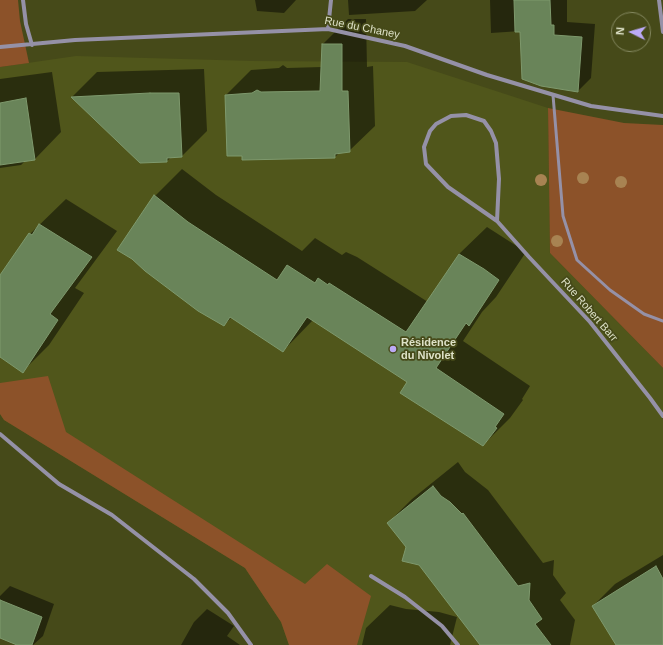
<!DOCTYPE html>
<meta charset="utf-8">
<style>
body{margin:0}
#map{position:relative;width:663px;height:645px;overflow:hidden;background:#464a19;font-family:Helvetica,sans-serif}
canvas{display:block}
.north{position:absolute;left:611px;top:12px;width:40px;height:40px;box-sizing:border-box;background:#464a19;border:1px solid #83875f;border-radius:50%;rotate:275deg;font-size:11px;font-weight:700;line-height:16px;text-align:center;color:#dee2c8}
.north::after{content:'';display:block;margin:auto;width:14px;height:18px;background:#bbaaf6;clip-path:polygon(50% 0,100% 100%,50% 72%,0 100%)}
</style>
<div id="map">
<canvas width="663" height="645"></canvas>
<div class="north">N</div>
</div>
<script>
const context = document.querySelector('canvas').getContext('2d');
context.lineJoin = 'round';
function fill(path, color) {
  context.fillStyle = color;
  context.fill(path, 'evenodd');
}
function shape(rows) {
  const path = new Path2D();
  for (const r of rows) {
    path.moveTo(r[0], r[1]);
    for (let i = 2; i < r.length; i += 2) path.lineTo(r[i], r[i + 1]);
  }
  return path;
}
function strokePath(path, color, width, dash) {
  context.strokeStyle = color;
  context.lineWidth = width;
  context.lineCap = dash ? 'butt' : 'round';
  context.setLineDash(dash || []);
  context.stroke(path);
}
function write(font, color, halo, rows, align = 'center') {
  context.font = font + ' Helvetica,sans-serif';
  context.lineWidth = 3.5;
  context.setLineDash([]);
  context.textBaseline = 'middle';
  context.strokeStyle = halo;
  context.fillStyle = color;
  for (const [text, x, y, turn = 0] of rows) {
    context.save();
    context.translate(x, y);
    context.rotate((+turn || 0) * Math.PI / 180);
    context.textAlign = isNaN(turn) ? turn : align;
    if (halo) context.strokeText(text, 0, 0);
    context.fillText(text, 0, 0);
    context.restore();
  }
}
const built = shape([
 [76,56,253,61,407,62,548,108,550,253,663,368,663,645,289,645,281,622,245,568,4,420,0,414,0,67]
]);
const green = shape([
 [0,0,18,0,20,21,29,63,0,67],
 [548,108,624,123,663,125,663,368,550,253],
 [48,376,66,432,305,584,327,564,371,596,357,645,289,645,281,622,245,568,4,420,0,414,0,383]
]);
const shadow = shape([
 [255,0,296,0,284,13,257,11],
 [348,0,427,0,415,11,349,15],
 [490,0,567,0,567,22,595,24,591,78,578,91,521,31,491,33],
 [348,19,366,19,367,67,373,66,375,126,349,151,340,152,335,157,228,155,226,95,251,70,279,68,283,65,287,68,322,67,323,44],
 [204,69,207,131,182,156,172,156,167,161,140,162,72,97,97,72],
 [52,72,61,132,35,159,26,160,21,165,0,168,0,79],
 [182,169,216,195,302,251,315,238,342,255,346,252,357,257,428,302,459,254,487,227,526,252,496,297,482,312,463,341,530,386,522,399,523,400,510,418,483,445,408,382,313,320,283,351,232,317,224,325,155,196],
 [66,199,117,231,75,288,84,293,49,345,23,371,0,356,0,291,30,234],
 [458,462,465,472,488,490,543,563,554,560,553,575,566,593,560,600,575,620,570,645,483,645,388,523,412,499],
 [663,555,663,645,617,645,593,606,615,584],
 [10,586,54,604,43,636,33,645,20,645,0,637,0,596],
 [390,605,406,609,439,612,457,617,450,645,362,645,366,628],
 [207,609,234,626,227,636,240,645,181,645,194,622]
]);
const building = shape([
 [514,0,550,0,551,25,554,25,554,35,582,37,578,92,541,86,522,79,520,32,515,32,514,0],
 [322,44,342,44,342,91,348,91,350,152,335,154,335,158,242,160,242,156,227,156,225,95,252,93,257,90,261,92,320,91,322,44],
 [150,93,179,93,182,157,167,158,167,162,140,163,71,97,150,93],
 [26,98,35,160,0,165,0,103,26,98],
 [154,195,188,222,277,280,287,265,315,283,318,278,328,285,329,283,406,332,459,254,484,269,499,280,469,326,466,323,436,368,504,414,495,427,497,428,483,446,400,393,407,382,307,317,283,352,230,317,224,326,198,311,145,271,132,259,117,250,154,195],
 [39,224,92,257,50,314,58,320,23,373,0,357,0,275,29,233,32,235,39,224],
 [433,486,441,496,450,502,462,514,463,513,518,586,530,583,529,600,542,619,535,624,551,645,480,645,419,565,402,561,406,547,387,523,433,486],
 [656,566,663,579,663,645,616,645,592,606,656,566],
 [0,600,42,617,32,645,17,645,0,638,0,600]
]);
const lane = shape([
 [553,95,563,216,577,260,610,290,644,314,663,321]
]);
const street = shape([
 [23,0,26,24,32,45],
 [659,0,663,32],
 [328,29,331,0],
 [0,47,75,40,328,29,405,46,487,75,591,106,663,116],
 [497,221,499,179,496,143,491,131,484,121,466,115,451,116,436,124,430,131,424,147,426,164,448,187,497,221,529,257,590,322,650,398,663,416],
 [0,434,59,484,112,515,194,579,228,613,251,645],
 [371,576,405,597,442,626,458,645]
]);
const trees = [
 [583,178],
 [541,180],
 [621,182],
 [557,241]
];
const markers = [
 [393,349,4,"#bbaaf6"]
];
const streetNames = [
 ["Rue du Chaney",362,28,11],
 ["Rue Robert Barr",589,310,49]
];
const poiNames = [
 ["Résidence",401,343],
 ["du Nivolet",401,356]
];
fill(built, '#50561b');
fill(green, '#8c5229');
fill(shadow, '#0007');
fill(building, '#698459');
strokePath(building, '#7e996d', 1);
strokePath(lane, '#9591a7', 3);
strokePath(street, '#9591a7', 4);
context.fillStyle = '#a88352';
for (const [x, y] of trees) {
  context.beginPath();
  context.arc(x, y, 6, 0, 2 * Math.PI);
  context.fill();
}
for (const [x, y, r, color] of markers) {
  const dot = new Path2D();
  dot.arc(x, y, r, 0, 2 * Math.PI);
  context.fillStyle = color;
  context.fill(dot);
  strokePath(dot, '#464a19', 1.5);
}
write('11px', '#dee2c8', '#464a19', streetNames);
write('bold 11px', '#dee2c8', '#464a19', poiNames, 'left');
</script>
